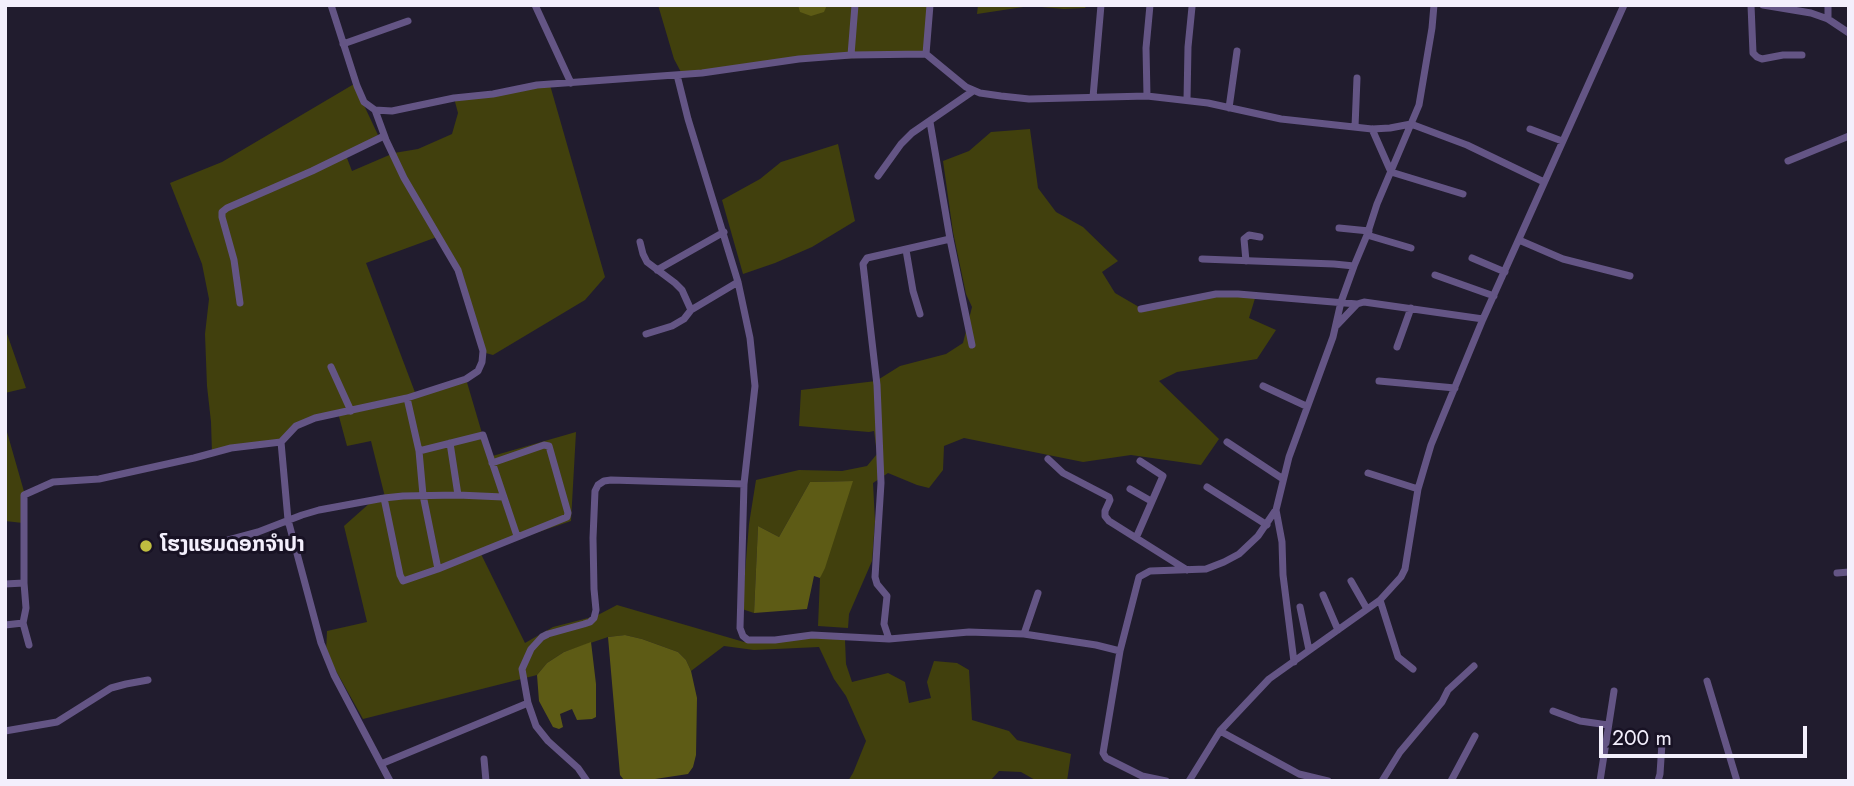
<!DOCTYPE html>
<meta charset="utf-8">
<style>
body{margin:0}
#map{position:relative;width:1854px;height:786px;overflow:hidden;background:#211c2e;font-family:Jost,sans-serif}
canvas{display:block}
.frame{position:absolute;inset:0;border:7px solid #f3effc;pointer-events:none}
.scale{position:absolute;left:1599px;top:726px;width:208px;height:32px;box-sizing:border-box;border:4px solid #f3effc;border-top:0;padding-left:9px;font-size:21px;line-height:24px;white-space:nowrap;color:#f3effc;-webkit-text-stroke:5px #181224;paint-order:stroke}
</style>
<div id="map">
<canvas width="1854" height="786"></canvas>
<div class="frame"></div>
<div class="scale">200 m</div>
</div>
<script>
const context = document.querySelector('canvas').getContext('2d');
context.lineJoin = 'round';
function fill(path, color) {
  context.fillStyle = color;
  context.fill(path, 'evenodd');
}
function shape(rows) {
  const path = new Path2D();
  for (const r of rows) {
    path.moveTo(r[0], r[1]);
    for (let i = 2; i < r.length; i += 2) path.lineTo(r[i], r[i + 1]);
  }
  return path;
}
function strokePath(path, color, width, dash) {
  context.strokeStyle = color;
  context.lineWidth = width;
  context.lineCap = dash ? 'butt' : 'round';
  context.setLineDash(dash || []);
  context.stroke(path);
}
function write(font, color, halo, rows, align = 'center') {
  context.font = font + ' Jost,"Noto Sans Lao",sans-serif';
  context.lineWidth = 6;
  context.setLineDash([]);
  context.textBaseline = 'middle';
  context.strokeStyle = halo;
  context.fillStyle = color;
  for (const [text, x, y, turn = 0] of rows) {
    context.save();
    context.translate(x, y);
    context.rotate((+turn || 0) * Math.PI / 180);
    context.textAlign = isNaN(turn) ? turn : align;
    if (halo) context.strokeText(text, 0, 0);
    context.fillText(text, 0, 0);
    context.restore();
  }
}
const green = shape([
 [658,5,931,5,926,56,798,60,682,74,674,59],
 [978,5,1087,5,1085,8,1064,9,1030,6,977,14],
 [354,84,378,135,345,153,352,171,394,153,418,149,452,134,458,113,454,98,550,85,605,277,585,300,493,355,482,352,457,270,437,237,366,263,416,395,466,379,489,457,576,432,571,521,480,552,525,643,553,627,596,616,617,605,744,642,820,637,845,640,846,664,852,682,888,673,905,682,909,703,931,698,927,682,934,661,957,663,969,670,972,720,1009,731,1017,740,1071,754,1067,781,1037,781,1021,772,999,771,990,781,848,781,853,773,866,741,846,696,834,679,819,647,754,650,724,646,691,671,686,660,678,652,642,639,625,635,608,637,564,652,547,663,537,675,363,719,326,653,327,631,367,622,344,526,371,502,385,497,371,441,347,446,338,413,315,418,279,441,212,453,211,422,207,386,205,334,209,299,202,264,170,183,222,162],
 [1030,129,1038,188,1056,212,1083,227,1118,261,1102,272,1115,293,1139,307,1206,295,1256,295,1249,318,1276,330,1257,359,1177,372,1159,381,1219,439,1201,465,1131,455,1083,462,964,438,944,446,943,470,929,488,917,485,888,473,873,483,875,521,872,561,849,614,848,628,818,626,820,578,852,481,810,482,779,537,758,526,754,613,742,609,749,524,756,480,799,470,842,471,867,466,877,454,874,431,869,432,799,426,801,390,876,381,900,366,946,354,963,343,972,307,966,294,953,232,943,161,969,151,991,132],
 [838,144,855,221,812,247,775,263,743,274,722,200,760,179,781,162],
 [5,328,26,388,5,393],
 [5,425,25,495,23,523,5,521]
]);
const water = shape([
 [798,5,827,5,824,12,811,16,800,12],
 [853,481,825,568,820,578,814,576,807,609,754,613,758,526,779,537,810,482],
 [625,635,642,639,678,652,686,660,691,671,697,698,696,755,693,767,688,774,642,781,624,780,620,775,608,637],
 [591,642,596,684,596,717,592,719,577,720,572,709,560,714,563,727,559,729,553,727,539,701,537,675,547,663,564,652]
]);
const minor = shape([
 [331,5,357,86,364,102,375,110,392,111,454,98,493,94,537,85,702,73,799,59,851,55,926,54,966,87,980,93,1001,96,1029,99,1147,96,1208,103,1281,119,1372,129,1390,128,1411,124,1467,145,1544,182],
 [535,5,571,83],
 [1751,5,1753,53,1757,57,1762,59,1783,55,1802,55],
 [1763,5,1811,13,1828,19,1849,33],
 [1828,5,1828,19],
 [343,44,408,21],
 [926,54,930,5],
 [851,55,855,5],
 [677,75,688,119,738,282,750,338,755,386,744,484,740,628,743,636,748,640,775,640,812,635,889,639,969,632,1024,634,1096,645,1120,651],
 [1147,96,1146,48,1150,5],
 [1093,97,1101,5],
 [1187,100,1188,47,1192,7],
 [1229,108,1237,51],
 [930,122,950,239,972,345],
 [1355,127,1357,78],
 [1372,129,1391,172,1463,194],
 [1530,129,1562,141],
 [1788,161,1849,136],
 [878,176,901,144,912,133,973,91],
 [1339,228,1369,231],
 [1367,235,1411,248],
 [1519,240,1563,259,1630,276],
 [640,242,643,254,647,262,675,283,682,290,691,310],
 [906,250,913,291,920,314],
 [1472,258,1505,272],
 [1202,259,1334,264,1354,266],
 [1246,261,1244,239,1249,235,1260,237],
 [657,270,724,232],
 [1435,275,1494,296],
 [240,303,234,260,222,217,222,212,227,208,312,171,384,136],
 [1141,309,1216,294,1238,294,1357,304],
 [1337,325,1357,304,1364,302,1483,319],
 [646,334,672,326,684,319,691,310,738,282],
 [1397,347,1411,308],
 [331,367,351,411],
 [1379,381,1455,388],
 [1263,386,1306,406],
 [407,398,419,451,423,495,438,569],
 [281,442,288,520,321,643,334,675,390,781],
 [1227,442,1283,479],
 [450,443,458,495],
 [419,451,483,435,517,536],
 [1048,459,1063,473,1109,497,1110,500,1105,511,1105,516,1109,521,1187,570],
 [1368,473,1418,489],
 [1207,487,1267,525],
 [1130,489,1151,501],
 [384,498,400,575,403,581,438,569,567,517,568,513,549,446,544,445,492,463],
 [1136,538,1163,476,1140,461],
 [221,542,258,532,302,515,319,510,384,498,403,496,458,495,503,497],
 [1837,573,1849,572],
 [1351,581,1367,609],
 [5,584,24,583],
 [1323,595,1338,630],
 [1380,600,1398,657,1413,669],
 [1300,607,1309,650],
 [5,625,23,623],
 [1024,634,1038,593],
 [889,639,884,624,887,596,877,584,875,577,881,483,877,385,863,264,867,258,950,239],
 [29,645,23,623,26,608,24,583,24,495,53,482,99,479,194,458,231,448,281,442,296,426,315,418,407,398,466,379,478,371,482,362,483,351,458,270,404,178,386,140,375,110],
 [1294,662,1283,575,1282,542,1276,510,1289,457,1333,337,1341,302,1354,266,1367,235,1377,204,1419,105,1432,28,1434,5],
 [1707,681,1737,781],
 [1553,711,1580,721,1608,725],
 [5,731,57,722,111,688,126,684,148,680],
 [1220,731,1299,774,1328,781],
 [484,759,486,781],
 [381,764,528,703],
 [587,781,578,768,548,741,536,726,528,703,522,669,531,649,542,637,548,634,584,624,590,622,594,618,596,610,594,589,593,538,595,491,598,485,604,481,611,480,744,484],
 [1166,781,1142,776,1106,758,1103,753,1120,651,1139,577,1150,571,1206,569,1224,562,1239,554,1258,536,1275,511],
 [1189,781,1220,731,1269,679,1380,600,1401,577,1405,569,1418,489,1431,445,1483,319,1624,5],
 [1382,781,1400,752,1442,702,1448,690,1474,666],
 [1451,781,1475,736],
 [1600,781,1614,691],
 [1658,781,1660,774,1662,743]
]);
const markers = [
 [146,546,7,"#c0be40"]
];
const poiNames = [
 ["ໂຮງແຮມດອກຈຳປາ",160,546]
];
fill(green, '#41400d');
fill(water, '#5d5b15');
strokePath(minor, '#645585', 7);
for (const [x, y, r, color] of markers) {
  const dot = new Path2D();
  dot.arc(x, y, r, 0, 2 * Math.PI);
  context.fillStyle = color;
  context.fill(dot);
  strokePath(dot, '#181224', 2.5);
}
write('bold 21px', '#f3effc', '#181224', poiNames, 'left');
</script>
